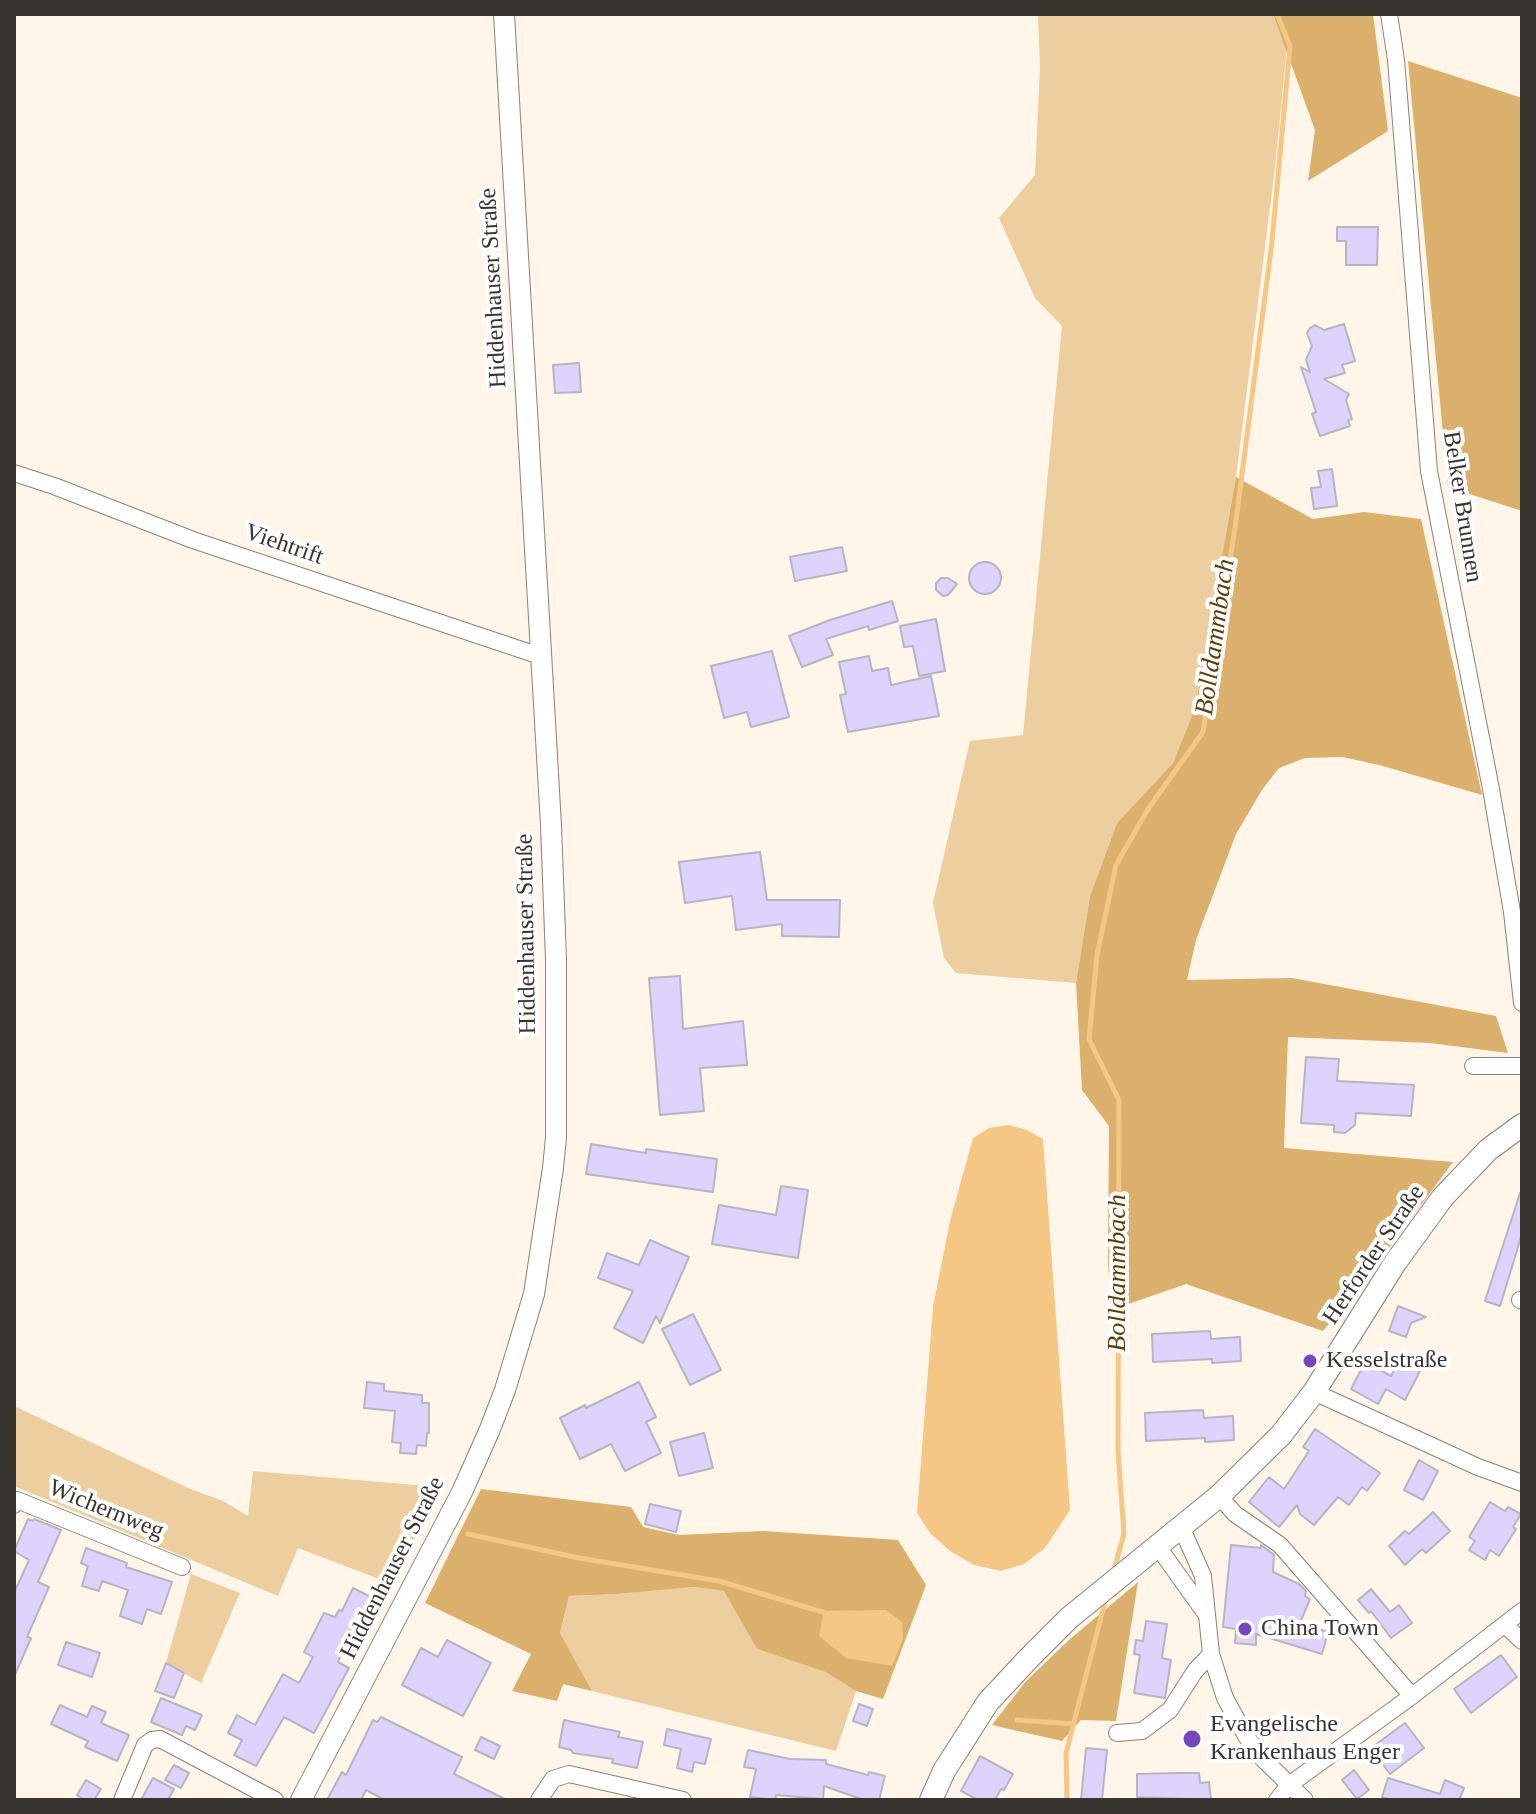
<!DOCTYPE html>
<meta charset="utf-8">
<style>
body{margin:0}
#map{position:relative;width:1536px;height:1814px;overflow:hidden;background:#fff5e8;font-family:Georgia,serif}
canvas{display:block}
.frame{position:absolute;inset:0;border:16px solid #383530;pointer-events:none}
</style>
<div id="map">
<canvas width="1536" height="1814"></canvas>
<div class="frame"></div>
</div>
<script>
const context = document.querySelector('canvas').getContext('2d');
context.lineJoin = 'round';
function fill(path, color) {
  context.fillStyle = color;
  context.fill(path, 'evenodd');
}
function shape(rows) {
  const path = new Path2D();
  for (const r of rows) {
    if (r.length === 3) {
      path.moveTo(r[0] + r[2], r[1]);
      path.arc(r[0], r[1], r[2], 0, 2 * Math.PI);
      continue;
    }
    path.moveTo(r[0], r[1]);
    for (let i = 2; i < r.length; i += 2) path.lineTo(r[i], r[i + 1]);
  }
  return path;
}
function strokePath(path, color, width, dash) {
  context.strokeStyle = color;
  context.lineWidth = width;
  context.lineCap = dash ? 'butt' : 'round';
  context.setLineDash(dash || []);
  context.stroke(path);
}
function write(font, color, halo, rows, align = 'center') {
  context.font = font + ' Georgia,serif';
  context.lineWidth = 8;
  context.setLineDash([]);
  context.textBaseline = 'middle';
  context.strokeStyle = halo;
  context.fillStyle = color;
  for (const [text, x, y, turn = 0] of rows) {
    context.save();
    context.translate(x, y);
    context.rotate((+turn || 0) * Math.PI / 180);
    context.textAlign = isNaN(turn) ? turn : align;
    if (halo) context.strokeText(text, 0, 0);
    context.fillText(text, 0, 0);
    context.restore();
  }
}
const green = shape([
 [1038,14,1273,14,1287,48,1275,167,1236,477,1195,708,1173,763,1117,823,1090,896,1076,983,956,973,944,958,933,903,970,741,1023,735,1062,326,1035,298,999,218,1035,175,1040,67],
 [14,1406,188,1488,223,1501,248,1516,253,1471,438,1487,395,1585,298,1548,278,1596,14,1486],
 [191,1574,240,1593,201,1683,166,1663],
 [695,1587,725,1591,757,1649,827,1672,856,1691,836,1751,592,1691,560,1633,569,1596,617,1594]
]);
const forest = shape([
 [1273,14,1373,14,1388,131,1308,181,1315,130],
 [1408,61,1522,98,1522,511,1448,487],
 [1236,477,1313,519,1364,512,1421,519,1482,795,1383,766,1343,757,1305,758,1279,768,1262,790,1236,834,1196,940,1187,980,1292,978,1496,1016,1508,1053,1430,1043,1288,1037,1284,1148,1453,1162,1369,1275,1323,1331,1186,1284,1111,1310,1108,1262,1109,1126,1082,1090,1076,983,1090,896,1117,823,1173,763,1195,708],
 [481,1489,631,1507,643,1527,679,1535,763,1531,898,1540,926,1585,883,1699,856,1691,826,1672,757,1649,724,1591,695,1587,617,1594,569,1596,560,1633,592,1691,563,1684,557,1701,512,1691,531,1654,425,1603],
 [1138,1582,1116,1721,1081,1720,1062,1741,992,1725,1026,1681,1069,1640]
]);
const water = shape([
 [1009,1125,1027,1130,1043,1139,1070,1510,1045,1548,1024,1564,1001,1571,974,1565,950,1551,930,1533,917,1513,933,1307,950,1221,973,1138,989,1128],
 [886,1610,902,1622,903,1639,892,1666,846,1658,819,1636,824,1611]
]);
const stream = shape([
 [468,1534,579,1558,719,1581,829,1614],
 [1113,1573,1124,1534,1118,1451,1119,1100,1089,1039,1097,955,1116,865,1148,809,1203,732,1235,528,1272,242,1290,46,1277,14],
 [1017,1720,1074,1724],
 [1067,1800,1066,1753,1106,1598]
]);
const building = shape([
 [1337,227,1378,227,1377,265,1346,265,1346,241,1337,241,1337,227],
 [1344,324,1355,361,1342,365,1345,373,1324,379,1349,394,1346,400,1352,419,1348,420,1350,426,1320,436,1312,414,1316,412,1301,367,1310,372,1306,360,1312,346,1307,333,1310,328,1315,325,1324,330,1344,324],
 [579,363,581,392,555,393,553,365,579,363],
 [1332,469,1337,506,1314,509,1311,488,1321,487,1318,471,1332,469],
 [842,547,847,571,795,581,790,557,842,547],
 [985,578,16],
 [941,578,948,578,957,584,948,595,943,596,936,590,936,583,941,578],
 [892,601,898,621,869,630,868,626,826,639,833,655,802,667,789,636,830,620,892,601],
 [936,619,945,671,919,676,913,646,904,647,900,626,936,619],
 [772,651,789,717,751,727,747,712,724,718,711,666,772,651],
 [869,656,872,671,888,668,891,685,931,676,939,716,848,732,840,695,846,694,839,662,869,656],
 [760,852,767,900,840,900,839,937,782,936,782,924,736,930,732,896,685,903,679,862,760,852],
 [680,976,683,1029,743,1021,747,1065,700,1068,704,1111,660,1115,649,978,680,976],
 [1306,1057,1339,1059,1337,1081,1414,1085,1411,1116,1356,1113,1355,1125,1345,1133,1334,1132,1334,1125,1301,1123,1306,1057],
 [591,1144,646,1153,646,1149,717,1159,713,1192,586,1174,591,1144],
 [781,1186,808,1190,798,1258,712,1244,719,1205,776,1215,781,1186],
 [1520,1193,1522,1193,1522,1234,1500,1306,1485,1301,1520,1193],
 [650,1240,689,1257,660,1323,656,1316,643,1343,614,1328,633,1291,598,1278,607,1253,639,1265,650,1240],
 [1398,1306,1426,1317,1411,1323,1406,1337,1389,1331,1398,1306],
 [693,1314,721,1370,690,1385,662,1329,693,1314],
 [1210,1331,1211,1339,1240,1337,1241,1361,1212,1363,1212,1359,1153,1362,1152,1334,1210,1331],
 [1400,1360,1420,1371,1405,1400,1386,1389,1378,1404,1351,1389,1365,1362,1391,1376,1400,1360],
 [367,1382,384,1384,384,1391,422,1395,422,1403,429,1403,429,1433,427,1433,426,1446,417,1445,416,1454,400,1453,401,1443,392,1442,395,1411,364,1408,367,1382],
 [639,1382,656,1417,646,1422,661,1453,625,1471,611,1444,580,1459,560,1418,585,1405,586,1408,639,1382],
 [1203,1410,1204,1418,1233,1416,1234,1440,1205,1442,1205,1438,1146,1441,1145,1413,1203,1410],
 [1315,1429,1380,1473,1367,1491,1362,1487,1349,1505,1338,1497,1314,1525,1300,1514,1297,1505,1279,1527,1249,1502,1269,1477,1284,1489,1309,1451,1303,1447,1315,1429],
 [704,1433,713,1468,679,1476,670,1442,704,1433],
 [1419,1460,1438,1471,1423,1500,1404,1490,1419,1460],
 [1490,1502,1505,1511,1508,1507,1521,1514,1513,1527,1516,1529,1499,1556,1490,1550,1485,1560,1469,1550,1475,1541,1469,1537,1490,1502],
 [650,1504,681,1511,676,1532,645,1524,650,1504],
 [1433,1512,1450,1531,1426,1553,1422,1549,1405,1565,1389,1546,1405,1531,1409,1534,1433,1512],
 [28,1519,33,1521,34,1519,61,1530,38,1582,49,1587,27,1637,31,1638,14,1677,14,1593,29,1560,14,1551,28,1519],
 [1231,1545,1261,1548,1261,1545,1274,1555,1273,1572,1299,1584,1306,1591,1305,1596,1310,1599,1300,1623,1328,1632,1322,1654,1256,1634,1256,1645,1235,1643,1236,1629,1223,1627,1231,1545],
 [86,1548,127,1563,126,1567,172,1582,161,1614,147,1609,142,1624,120,1616,128,1590,102,1581,99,1591,82,1586,88,1566,81,1563,86,1548],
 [353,1588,371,1597,359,1621,355,1619,338,1662,349,1668,314,1733,284,1717,256,1766,234,1755,242,1740,228,1733,237,1715,255,1725,283,1674,299,1683,313,1657,304,1652,324,1613,335,1617,339,1610,342,1611,353,1588],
 [1371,1589,1390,1612,1399,1605,1412,1623,1391,1638,1371,1611,1369,1613,1358,1600,1371,1589],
 [1146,1621,1167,1624,1162,1658,1171,1660,1165,1698,1134,1693,1140,1655,1134,1654,1136,1640,1143,1641,1146,1621],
 [447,1640,491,1663,463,1716,402,1685,421,1648,438,1657,447,1640],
 [66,1642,100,1653,92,1677,58,1665,66,1642],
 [1501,1655,1517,1677,1471,1713,1454,1689,1501,1655],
 [166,1663,184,1673,174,1698,155,1691,166,1663],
 [161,1698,202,1715,195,1730,186,1726,182,1735,151,1722,161,1698],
 [859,1704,873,1709,867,1726,853,1721,859,1704],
 [60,1705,87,1717,92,1706,106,1712,101,1723,129,1735,117,1761,85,1747,88,1741,51,1724,60,1705],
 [381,1717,462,1757,454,1774,507,1800,385,1800,366,1790,361,1800,327,1800,342,1772,346,1775,373,1720,377,1722,381,1717],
 [564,1720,620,1732,618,1737,643,1742,637,1768,612,1763,613,1759,573,1753,571,1750,559,1747,564,1720],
 [1405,1723,1424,1748,1390,1774,1371,1748,1405,1723],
 [667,1729,711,1739,705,1764,694,1762,692,1772,677,1768,681,1749,664,1745,667,1729],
 [481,1737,500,1746,494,1759,475,1750,481,1737],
 [1086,1748,1107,1750,1102,1800,1081,1800,1086,1748],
 [748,1750,790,1759,826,1760,826,1764,868,1775,869,1772,885,1776,879,1800,864,1800,824,1786,823,1799,776,1795,775,1800,750,1797,756,1769,744,1767,748,1750],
 [980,1756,1013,1774,1004,1790,1001,1789,995,1800,978,1800,961,1791,980,1756],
 [174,1765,189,1773,181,1788,165,1780,174,1765],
 [1354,1770,1369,1790,1357,1799,1342,1780,1354,1770],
 [1181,1773,1199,1773,1200,1783,1209,1782,1211,1800,1137,1797,1137,1774,1181,1773],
 [153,1778,174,1789,168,1800,141,1800,153,1778],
 [1388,1778,1440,1794,1445,1780,1464,1788,1459,1800,1392,1800,1382,1797,1388,1778],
 [86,1780,101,1789,94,1800,84,1800,77,1795,86,1780]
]);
const minor = shape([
 [1389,14,1396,60,1429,471,1491,789,1512,912,1522,1003],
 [14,473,54,486,193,540,540,656],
 [1473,1066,1522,1066],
 [1520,1300,1522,1300],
 [1314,1392,1478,1467,1522,1483],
 [1219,1496,1235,1514,1280,1545,1412,1696],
 [14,1505,17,1500,182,1567],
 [1182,1529,1203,1576,1211,1654,1225,1698,1246,1736,1263,1759,1305,1800],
 [1158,1547,1206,1614],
 [1505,1625,1522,1641],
 [1117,1733,1142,1731,1170,1710,1195,1671,1211,1654],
 [122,1800,145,1745,152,1740,160,1739,275,1800],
 [539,1800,553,1779,569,1774,683,1800],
 [1277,1800,1289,1785,1412,1696,1522,1611]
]);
const tertiary = shape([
 [301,1800,462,1492,490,1429,505,1390,534,1294,553,1168,556,1138,556,960,551,825,504,14]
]);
const secondary = shape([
 [931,1800,944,1771,988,1702,1029,1658,1069,1618,1219,1496,1281,1435,1314,1392,1395,1263,1443,1197,1488,1150,1522,1125]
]);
const markers = [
 [1310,1361,8,"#7547bf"],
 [1245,1629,8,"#7547bf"],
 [1192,1739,10,"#7547bf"]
];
const streetNames = [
 ["Hiddenhauser Straße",494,288,-93],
 ["Belker Brunnen",1462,507,81],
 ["Viehtrift",284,545,19],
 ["Hiddenhauser Straße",527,934,-91],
 ["Herforder Straße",1374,1255,-56],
 ["Wichernweg",106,1510,22],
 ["Hiddenhauser Straße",393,1568,-63]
];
const poiNames = [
 ["Kesselstraße",1326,1361],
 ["China Town",1261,1629],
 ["Evangelische",1210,1725],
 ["Krankenhaus Enger",1210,1753]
];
const waterNames = [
 ["Bolldammbach",1216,637,-82],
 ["Bolldammbach",1118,1273,-90]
];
fill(green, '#edce9e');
fill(forest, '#dbb06d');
fill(water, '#f4c784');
strokePath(stream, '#f4c784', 5);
fill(building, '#ded3fd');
strokePath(building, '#b8b5c3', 2);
strokePath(minor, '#8b8377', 18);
strokePath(tertiary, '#8b8377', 22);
strokePath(secondary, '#8b8377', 24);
strokePath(minor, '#fff', 16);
strokePath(tertiary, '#fff', 20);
strokePath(secondary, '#fff', 22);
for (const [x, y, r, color] of markers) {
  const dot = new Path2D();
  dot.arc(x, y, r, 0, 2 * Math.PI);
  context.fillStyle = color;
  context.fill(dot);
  strokePath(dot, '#fff', 3);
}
write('24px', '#383530', '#fff', streetNames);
write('24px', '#383530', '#fff', poiNames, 'left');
write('italic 26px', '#5b3e07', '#fff', waterNames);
</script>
